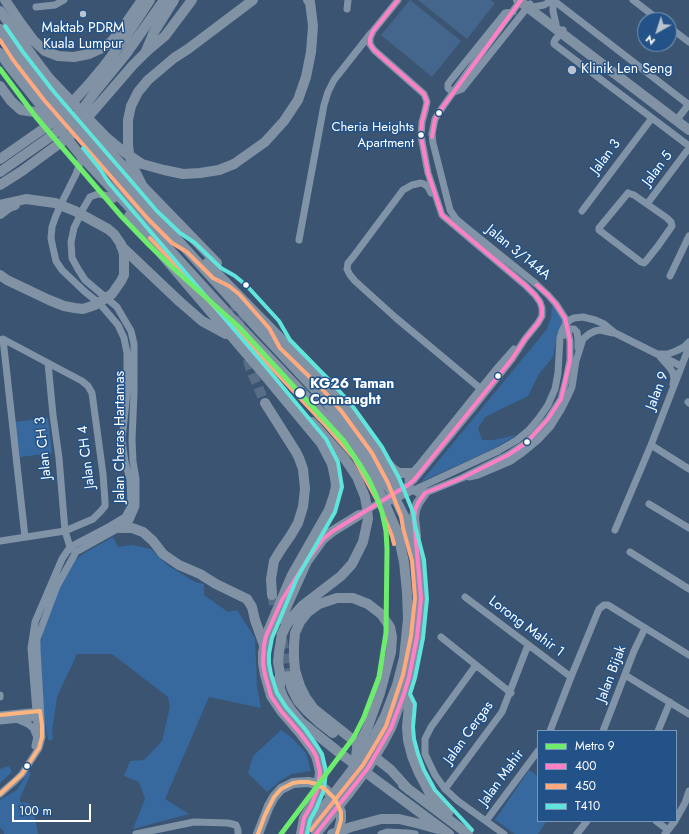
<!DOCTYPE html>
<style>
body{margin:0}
#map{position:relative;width:689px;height:834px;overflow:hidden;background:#3a5472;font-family:Jost,sans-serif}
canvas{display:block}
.legend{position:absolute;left:537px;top:730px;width:140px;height:92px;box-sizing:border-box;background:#235289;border:1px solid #7b97b8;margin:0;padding:5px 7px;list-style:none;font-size:12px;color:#fff}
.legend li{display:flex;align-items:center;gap:8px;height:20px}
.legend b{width:20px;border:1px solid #7b97b8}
.north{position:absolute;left:637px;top:12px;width:40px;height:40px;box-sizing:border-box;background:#235289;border:1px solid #7b97b8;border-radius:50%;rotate:219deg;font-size:11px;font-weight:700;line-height:16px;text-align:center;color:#fff}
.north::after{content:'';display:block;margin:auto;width:14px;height:18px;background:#bac3ce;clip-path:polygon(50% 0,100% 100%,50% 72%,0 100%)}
.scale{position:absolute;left:12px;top:804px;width:79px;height:18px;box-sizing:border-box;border:2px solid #fff;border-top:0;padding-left:5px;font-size:12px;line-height:14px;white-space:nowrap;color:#fff;-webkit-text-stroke:3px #235289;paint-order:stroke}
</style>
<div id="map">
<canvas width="689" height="834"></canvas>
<ul class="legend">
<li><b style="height:5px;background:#6dec6d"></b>Metro 9</li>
<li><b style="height:5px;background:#ff80c5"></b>400</li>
<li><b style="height:5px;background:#ffa980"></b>450</li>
<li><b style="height:5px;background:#5fe5db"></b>T410</li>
</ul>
<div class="north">N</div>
<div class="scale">100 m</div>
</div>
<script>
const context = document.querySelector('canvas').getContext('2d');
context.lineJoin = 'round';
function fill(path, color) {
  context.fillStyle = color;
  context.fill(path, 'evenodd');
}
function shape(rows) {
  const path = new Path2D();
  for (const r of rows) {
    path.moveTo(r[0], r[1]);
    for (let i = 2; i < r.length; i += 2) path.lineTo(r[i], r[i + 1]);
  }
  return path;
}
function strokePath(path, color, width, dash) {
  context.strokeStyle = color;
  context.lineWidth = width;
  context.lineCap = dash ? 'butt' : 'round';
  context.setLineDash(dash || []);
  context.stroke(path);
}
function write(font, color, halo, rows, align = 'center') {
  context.font = font + ' Jost,sans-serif';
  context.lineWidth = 3;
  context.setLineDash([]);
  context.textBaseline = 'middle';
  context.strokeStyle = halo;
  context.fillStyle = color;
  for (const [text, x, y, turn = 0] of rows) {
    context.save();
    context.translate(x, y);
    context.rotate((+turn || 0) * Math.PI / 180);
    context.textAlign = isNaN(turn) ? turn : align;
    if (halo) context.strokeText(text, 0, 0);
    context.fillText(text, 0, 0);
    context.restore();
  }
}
const green = shape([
 [552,305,563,321,558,333,553,357,539,374,528,396,485,417,478,428,482,440,493,440,517,435,493,449,421,482,547,329,551,318],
 [48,418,52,453,20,457,15,422],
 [113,537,118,547,132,545,151,549,167,565,195,582,204,584,204,595,228,612,237,610,255,638,257,686,261,708,209,697,165,799,189,814,133,829,145,799,139,782,124,776,130,761,144,760,162,741,170,707,168,697,112,654,77,654,57,697,52,732,53,738,50,741,48,739,42,707,39,651,44,627,60,584,72,562,86,552],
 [281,730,292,738,306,753,311,771,292,774,281,780,267,792,248,773,253,756],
 [9,766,12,772,0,783,0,769],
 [529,770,538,776,538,821,547,821,538,834,515,834,495,820],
 [28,772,31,773,20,798,20,802,29,803,33,808,38,834,4,834,4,831,0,828,0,800,17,790]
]);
const water = shape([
 [410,0,461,41,432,77,381,35],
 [418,0,490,0,495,3,467,39]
]);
const highwayTunnel = shape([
 [234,301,250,368,265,403],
 [272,595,283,643,288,676]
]);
const minor = shape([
 [398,0,373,31,370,38,370,44,374,50,424,94,426,99,427,102,425,111,422,122,421,136,428,173,442,215,525,285,535,295,540,302,542,308,542,316,538,323,525,339,512,359,473,408],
 [553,0,689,105],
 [553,0,553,11,556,24],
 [633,0,659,20],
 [36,7,55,5,64,0],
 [533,7,544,5,553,0],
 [347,9,348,0],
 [513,12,505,13,451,80,448,84,448,88,451,91,454,92,462,89,530,4],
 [669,27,689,42],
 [563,30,555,40,554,42,554,44,689,146],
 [474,63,521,0],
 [679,117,689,104],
 [432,134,433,143,450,210,456,219,468,229,535,283],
 [431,193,428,187,424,184,421,183,412,185,403,190,353,257,348,263,347,269,350,275,355,281,396,318,481,389],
 [628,193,634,195,667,218,671,222,672,226,658,246,646,261,644,263,641,262,599,230,599,228,628,193],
 [647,204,689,148],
 [582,211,652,118],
 [299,240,324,105,328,92,334,80,371,33],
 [670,276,689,236],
 [565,335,568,331,571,329,574,329,577,332,578,340,578,348],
 [3,339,25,537],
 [0,340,3,339,48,363,82,381,88,386,92,393,103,474,105,501,105,506,101,511,93,519,65,531,59,458,53,415,48,363],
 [659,354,668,354,676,351,684,347,689,342],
 [661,358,670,368,673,373,674,379,673,384],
 [688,402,689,403],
 [651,445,689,469],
 [498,451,517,440,529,430,539,418,548,405,555,389,558,373,560,338,562,331,565,325,570,320,574,318,583,317,595,320,604,324,615,333,681,366],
 [508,455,462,478,425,493,420,494,416,492,412,489,409,485,408,480,409,476,420,464,498,367,514,349],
 [469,477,478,475,511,461,521,454,538,440,551,426,561,410,568,396,572,387,576,361,583,339,589,334,595,331,600,330,613,333],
 [649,504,689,528],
 [615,530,651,445,689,347],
 [0,541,65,531,70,547,73,550],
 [630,552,689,589],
 [465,597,571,677],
 [441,637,511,693],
 [476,665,431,727,425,739,425,754,435,775,445,789,458,801,504,834],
 [625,675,689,714],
 [0,695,0,697],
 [0,715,40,711],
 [19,720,28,724,33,728,36,735],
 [0,721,40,717],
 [550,731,571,677,599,609,604,605,608,605,689,655],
 [603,731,634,651,645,628],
 [658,731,670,702],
 [35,746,37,736,37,725,31,648,35,622,62,559,70,547,110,526,125,517,131,506,130,479,125,462,122,440,127,392,127,353,124,338,118,325,100,304,84,291,62,270,56,261,53,248,51,238,52,227,55,218,61,204,76,174,80,163,81,156],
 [445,789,502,712,528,645],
 [0,794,15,781,22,774,39,748,42,737,37,649,37,639,57,586,76,552,119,528,130,520,136,506,136,479,133,461,132,440,134,392,134,344,131,331,117,307,85,280,78,269,72,258,71,242,74,228,83,209,90,197,98,194,109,196,114,199],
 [676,819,685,803,689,791],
 [486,821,538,751],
 [656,821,668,830],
 [136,834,194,822,228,823,236,825,238,830,238,834],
 [381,834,387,832,408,833,415,834],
 [577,834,587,821],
 [665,834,675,821]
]);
const highway = shape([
 [5,0,20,22,34,41,45,51,58,56,74,57,89,54,100,49,111,42,121,30,142,0],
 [0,11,31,54],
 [0,29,18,56,49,96,153,215,176,238,259,330,319,394,358,440,371,458,395,498,409,526,418,560,421,598,417,637,409,677,399,706,391,728,383,743],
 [146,51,154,32,174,0],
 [146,52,165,36,192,0],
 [0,53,9,66,81,156,167,247,229,315,331,423,359,455,373,479,382,497,398,534,404,562,407,592,408,619,404,658,397,685,385,716,373,739],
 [0,86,11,101,21,110,35,112,51,123],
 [78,121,96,138,217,263],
 [234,164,265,142,284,121,298,100,306,77,311,52,313,26,310,2,308,0],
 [142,185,133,167,129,154,128,144,128,120,131,106,138,92,148,80,174,58,188,49,253,0],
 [129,216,262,372,321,443,332,464,335,478,336,486,334,495,329,510,292,575,266,636,263,653,263,663,265,675,271,696,281,711,300,733,312,749,316,756,318,763,320,772,318,788,311,806,304,818,301,834],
 [207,263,328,387,347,408,362,428,377,450,393,480,399,495],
 [179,301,202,321,226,334],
 [265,403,296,452,299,458,303,469,305,489,303,507,298,523,291,535,280,551,274,561,271,579,272,595],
 [387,463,394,470,399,473,411,473],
 [119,528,132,528,143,532,153,541,163,554,179,565,200,574,216,584,247,599,252,607,255,620,264,645],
 [416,536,414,518,415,510,418,503,425,493],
 [305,564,323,539,333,531,359,515],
 [281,619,308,559],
 [288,676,292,689,298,701,306,710,320,723,333,733],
 [277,681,283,697,291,710,301,722,341,754,449,834],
 [280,686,280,674,278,662,279,652,282,634,286,626,292,617,302,606,341,576,352,564,363,542,368,519,367,508,365,497,357,477,345,459,312,422],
 [404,694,409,705,407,727,408,740,412,756,419,773,430,794,448,813],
 [367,729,380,693,391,652,392,637,390,627,381,614,368,604,353,598,337,598,319,604,308,612,300,622,295,633,294,645,294,658,295,670,300,686,306,698,314,709,391,770,409,790],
 [403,785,468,834],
 [258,834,269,806],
 [303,834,355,766],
 [316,834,349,793],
 [332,834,351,827,381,819,399,819,416,823,438,829]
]);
const minorBridge = shape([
 [432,134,435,119,442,108,474,63],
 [508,455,526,443,548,419,561,399,566,380,570,360,570,341,565,318,556,304,548,295,535,283],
 [386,503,498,451],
 [359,515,408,485,414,480,473,408]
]);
const highwayBridge = shape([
 [518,0,689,130],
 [31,54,49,78,68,98,106,137,124,152,142,164,164,170,183,174,200,173,219,170,234,164],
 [0,159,56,120,89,84,104,66,125,38,150,0],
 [0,172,40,144,68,124,84,107,95,92,126,54,164,0],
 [0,185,22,171,75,132,133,65,146,52],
 [0,205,26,199,55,203,75,211,108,229,114,234,121,244,124,254,124,275,121,281,112,294,95,305,83,309,75,308,64,306,49,300,7,280,0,275],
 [0,214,9,207,15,205],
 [121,246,179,301],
 [356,765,373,739],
 [355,766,357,748,367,729],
 [349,793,368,768,383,743],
 [269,806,274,797,281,789,293,783,308,782,317,784,326,790,335,799,341,812,341,820,339,829,337,834]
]);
const bus1 = shape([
 [432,137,435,119,442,108,521,0],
 [301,834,304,818,311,806,318,788,320,772,316,756,312,749,300,733,281,711,271,696,265,675,263,663,264,645,266,636,282,600,308,559,323,539,333,531,408,485,414,480,512,359,525,339,538,323,542,316,542,308,540,302,535,295,525,285,442,215,428,173,421,136,422,122,427,102,424,94,374,50,370,44,370,38,373,31,398,0],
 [316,834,368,768,391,728,404,694,409,677,417,637,421,598,414,518,415,510,418,503,425,493,462,478,508,455,526,443,548,419,561,399,570,360,570,341,565,318,556,304,548,295,537,285]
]);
const bus2 = shape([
 [0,40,13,60,44,100,148,219,172,243,187,252,213,278,229,286,239,294,269,328,280,348,324,391,342,412,372,453,388,483,401,516,403,528,412,561,415,598,411,636,403,675,386,726,378,740,363,765,311,830],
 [150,238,327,427,354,458,377,500,392,536,394,544]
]);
const bus3 = shape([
 [5,26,23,52,54,92,157,211,180,233,195,243,221,268,235,276,247,286,279,321,290,340,332,383,351,404,382,447,399,478,413,512,415,525,424,560,427,599,423,638,415,678,410,694,415,704,413,727,414,739,418,754,424,770,435,790,472,830],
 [83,148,100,169,109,183,267,368,326,439,338,462,342,487,335,512,297,578,272,638,269,654,269,663,271,674,277,693,286,707,305,729,317,746,322,754,326,771,324,790,316,809,310,820,307,834]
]);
const bus4 = shape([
 [0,715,40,711,42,725,42,737,39,748,22,774,0,794],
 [258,834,265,815,274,797,281,789,293,783,300,782,308,782,317,784,326,790,335,799,341,812,341,820,337,834]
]);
const metro1 = shape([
 [0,69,36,117,122,217,149,245,173,268,239,327,343,440,360,465,369,480,376,495,382,512,386,531,387,549,386,633,379,677,364,717,354,737,281,834]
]);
const markers = [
 [83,14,4,"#bac3ce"],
 [572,70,5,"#bac3ce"],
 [439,113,3.5,"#fff"],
 [421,135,3.5,"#fff"],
 [246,285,3.5,"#fff"],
 [498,376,3.5,"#fff"],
 [300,393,5.5,"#fff"],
 [527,442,3.5,"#fff"],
 [27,766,3.5,"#fff"]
];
const busNames = [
 ["Cheria Heights",414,128],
 ["Apartment",414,144]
];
const poiNames = [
 ["Maktab PDRM",83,29],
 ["Kuala Lumpur",83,45],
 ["Klinik Len Seng",581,70,"left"]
];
const streetNames = [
 ["Jalan 3",606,157,-53],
 ["Jalan 5",658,169,-53],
 ["Jalan 3/144A",518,253,39],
 ["Jalan 9",658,391,-69],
 ["Jalan Cheras Hartamas",121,437,-90],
 ["Jalan CH 3",44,448,-96],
 ["Jalan CH 4",87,457,-97],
 ["Lorong Mahir 1",526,627,37],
 ["Jalan Bijak",612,674,-69],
 ["Jalan Cergas",469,733,-54],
 ["Jalan Mahir",502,778,-54]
];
const stopNames = [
 ["KG26 Taman",310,385],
 ["Connaught",310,401]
];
fill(green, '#37699f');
fill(water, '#45668c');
strokePath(highwayTunnel, '#586e87', 10, [10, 5]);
strokePath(minor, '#8193a7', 7);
strokePath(highway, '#8192a5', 10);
strokePath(minorBridge, '#8193a7', 7);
strokePath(highwayBridge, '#8192a5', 10);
strokePath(bus1, '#ff80c5', 4);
strokePath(bus2, '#ffa980', 4);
strokePath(bus3, '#5fe5db', 4);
strokePath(bus4, '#ffb580', 4);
strokePath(metro1, '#6dec6d', 5);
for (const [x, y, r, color] of markers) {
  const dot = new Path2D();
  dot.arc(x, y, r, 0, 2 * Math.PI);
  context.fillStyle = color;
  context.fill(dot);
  strokePath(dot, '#235289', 1.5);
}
write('13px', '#fff', '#235289', busNames, 'right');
write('14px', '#fff', '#235289', poiNames);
write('14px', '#fff', '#235289', streetNames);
write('bold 14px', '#fff', '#235289', stopNames, 'left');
</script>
